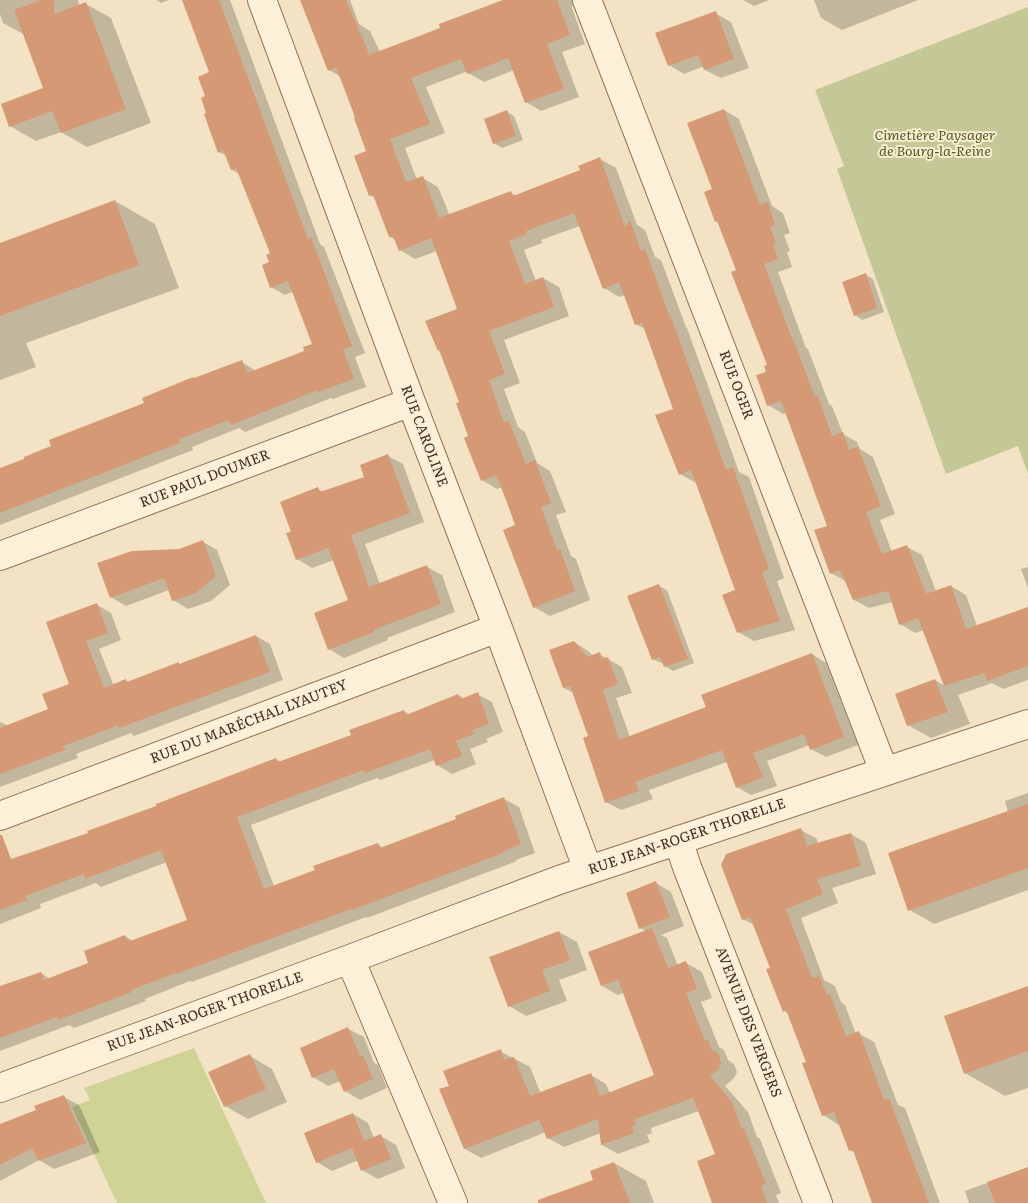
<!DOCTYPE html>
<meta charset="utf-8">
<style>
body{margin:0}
canvas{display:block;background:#f3e3c4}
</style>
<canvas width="1028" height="1203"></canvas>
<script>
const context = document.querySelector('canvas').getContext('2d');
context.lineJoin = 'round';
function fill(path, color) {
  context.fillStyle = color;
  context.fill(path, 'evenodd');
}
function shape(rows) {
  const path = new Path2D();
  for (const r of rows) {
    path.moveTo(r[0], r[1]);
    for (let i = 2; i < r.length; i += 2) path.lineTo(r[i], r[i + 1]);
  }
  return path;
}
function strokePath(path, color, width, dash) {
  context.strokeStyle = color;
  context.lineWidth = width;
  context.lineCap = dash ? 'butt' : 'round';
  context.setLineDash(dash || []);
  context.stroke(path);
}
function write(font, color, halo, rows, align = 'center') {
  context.font = font + ' Literata,serif';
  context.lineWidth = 4;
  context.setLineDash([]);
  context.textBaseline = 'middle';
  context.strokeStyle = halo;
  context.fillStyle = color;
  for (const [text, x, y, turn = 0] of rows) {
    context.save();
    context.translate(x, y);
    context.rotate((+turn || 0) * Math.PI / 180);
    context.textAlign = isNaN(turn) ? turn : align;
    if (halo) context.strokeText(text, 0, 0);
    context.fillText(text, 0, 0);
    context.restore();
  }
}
const green = shape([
 [194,1048,266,1203,117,1203,72,1107,90,1100,84,1088]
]);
const cemetery = shape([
 [1028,7,1028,474,1018,446,946,474,837,169,844,166,815,90]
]);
const shadow = shape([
 [0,0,78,0,79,6,86,4,111,18,151,123,87,147,61,132,36,141,10,126,45,89,25,35,3,23,0,14],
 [157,0,169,0,161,3],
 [183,0,230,0,320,244,324,247,365,353,355,357,366,387,333,399,331,398,245,432,239,428,192,447,193,450,0,525,0,469,26,459,145,404,195,379,242,362,256,371,306,351,313,345,294,291,285,295,271,287,270,263,271,254,240,174,232,170,227,156,219,152,208,113,206,97,210,73],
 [302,0,350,0,359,24,370,31,380,52,442,29,506,0,574,0,572,8,585,44,562,52,579,97,541,111,526,102,514,70,484,82,468,73,468,71,426,87,445,133,405,148,417,180,423,178,438,187,450,216,511,193,517,196,582,171,600,159,616,168,637,225,645,230,655,257,661,260,686,327,687,328,739,472,749,477,784,578,777,581,795,630,754,641,738,632,737,591,696,483,680,474,675,409,645,329,636,324,625,295,619,297,604,288,580,226,541,240,542,243,524,250,536,281,543,278,559,287,569,316,504,340,520,383,504,389,518,427,525,432,537,463,550,471,566,512,556,515,571,556,576,559,590,600,550,616,534,607,517,526,502,487,497,489,482,480,461,403,459,310,437,251,415,259,400,250,396,240,390,237,376,199,370,195,368,152,357,118,341,77,329,70],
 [743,0,769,0,754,6],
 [814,0,918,0,842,30,821,18],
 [715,13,731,22,749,68,721,78,705,70,704,66,684,74,669,65],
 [724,110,739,119,772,206,783,213,790,233,784,235,790,251,787,252,792,267,778,272,806,348,808,349,829,404,832,406,843,434,857,442,860,449,873,457,895,514,880,520,892,552,907,547,922,555,936,591,951,586,966,595,977,626,1028,608,1028,680,1003,689,992,683,958,695,970,724,931,738,908,725,935,680,945,686,924,630,915,633,900,624,893,602,869,608,854,600,847,582,831,573,829,527,786,413,783,414,768,405,769,365,738,271,719,223,716,221,713,190],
 [507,112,514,116,523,140,502,148,494,143],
 [115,201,155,224,179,288,26,343,36,367,0,380,0,245],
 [866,275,873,279,884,312,862,320,855,315],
 [388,456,403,464,424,522,365,544,380,584,427,567,442,575,455,612,387,638,388,640,344,658,329,649,349,601,334,560,312,568,297,559,293,534,318,489,324,492,366,478],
 [203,542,217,550,230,585,211,601,188,609,173,600,169,590,126,606,111,597,180,550],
 [1028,567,1028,588,1021,569],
 [659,586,667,590,694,663,673,671,665,666,664,662,661,663,653,659],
 [97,605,111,613,121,640,99,649,114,686,126,681,129,682,181,665,256,636,270,644,283,680,134,736,131,733,76,754,78,758,0,787,0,723,1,722,8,726,50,710,71,685],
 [574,642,588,651,593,656,599,654,622,667,632,693,616,698,630,737,707,707,812,654,826,663,858,745,826,757,811,749,810,745,767,761,777,786,751,795,737,787,727,762,649,790,653,799,621,810,606,802,590,737,575,694,564,688],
 [477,694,492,702,503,732,486,739,488,742,470,749,476,764,452,774,437,765,435,760,380,780,377,778,251,825,274,886,316,871,378,844,383,848,457,820,504,799,519,807,535,853,516,860,517,861,367,918,366,917,192,982,190,981,145,999,146,1001,74,1028,69,1025,0,1051,0,988,41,973,50,979,90,964,125,936,133,941,189,920,167,862,101,887,96,883,40,904,41,908,0,924,0,865,90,834,276,759,281,762,352,735,404,711,410,715,458,695,465,699],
 [1028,793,1028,890,934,924,910,910,890,854,1008,812,1005,801],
 [801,830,817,839,818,844,851,834,866,843,876,874,832,888,838,903,801,918,824,980,835,986,841,1002,845,1005,856,1034,858,1033,874,1042,898,1105,905,1108,940,1203,873,1203,855,1153,850,1150,840,1124,839,1125,823,1115,807,1062,789,1014,784,1011,771,968,754,925,743,919],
 [656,883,671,892,684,926,661,935,667,938,678,966,686,963,702,972,712,998,701,1002,719,1047,724,1050,728,1060,734,1064,737,1072,734,1078,725,1086,748,1112,757,1137,760,1139,781,1193,776,1195,779,1203,713,1203,717,1155,699,1111,651,1128,652,1133,647,1135,650,1142,618,1154,602,1145,601,1133,564,1147,548,1138,546,1132,481,1158,465,1149,451,1086,500,1051,530,1067,541,1094,591,1075,606,1084,610,1093,656,1075,625,992,618,995,602,986,646,931,640,928],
 [559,932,577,942,587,970,559,980,567,1001,526,1016,509,1006],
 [1028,987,1028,1088,1005,1096,965,1073],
 [348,1029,364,1037,374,1063,378,1065,387,1088,360,1100,345,1091,341,1081,328,1086,313,1077],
 [250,1056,272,1069,287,1102,248,1119,225,1106],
 [64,1097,79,1105,100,1152,54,1169,39,1160,0,1181,0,1130],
 [353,1114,368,1123,374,1138,381,1136,396,1145,405,1168,378,1179,362,1170,359,1160,332,1171,317,1162],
 [614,1163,646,1181,654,1203,562,1203,595,1181],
 [1028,1168,1028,1203,969,1203,965,1191]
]);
const building = shape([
 [41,0,54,0,54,14,86,2,126,109,61,133,52,111,9,127,1,104,43,88,14,10],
 [182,0,219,0,308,239,311,237,352,346,343,349,354,379,318,392,318,390,231,425,229,420,179,439,180,443,0,513,0,468,24,459,24,457,51,446,49,440,144,403,142,398,193,377,194,378,242,360,247,373,304,351,303,347,312,344,288,281,270,288,262,265,269,262,266,255,270,253,236,168,231,170,223,150,218,153,204,114,206,113,201,98,205,96,198,77,209,72],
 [300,0,346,0,361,35,362,35,369,55,440,28,439,24,503,0,557,0,570,35,547,44,564,89,525,103,508,58,467,74,461,59,411,78,430,124,390,139,406,182,423,176,439,218,511,191,513,196,580,170,578,166,600,157,625,227,630,220,641,251,645,249,670,317,671,317,726,470,733,467,769,569,762,572,780,621,737,633,722,595,735,590,691,470,679,475,655,415,673,409,642,323,635,325,619,282,603,289,574,213,526,231,527,234,509,241,525,284,543,277,554,307,489,331,505,374,489,380,504,423,509,421,526,464,535,460,551,503,541,507,557,550,560,549,575,591,533,608,503,530,515,525,506,500,496,475,481,481,464,438,468,436,456,403,459,402,439,350,438,351,425,321,457,309,431,238,399,251,393,236,389,237,373,195,369,196,354,156,366,151,354,118,355,117,336,67,328,71],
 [716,11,734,59,704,70,698,55,668,66,655,33],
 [724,109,760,205,768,202,775,225,770,227,776,243,773,244,778,259,764,264,792,339,793,339,815,397,818,396,832,436,843,432,849,450,858,447,881,506,866,512,882,554,907,545,926,594,951,585,966,629,1028,607,1028,666,987,681,984,673,944,686,918,618,899,625,888,591,853,600,840,570,830,574,814,530,827,526,781,401,767,406,756,375,766,372,764,366,767,365,731,272,736,270,717,221,715,222,704,192,712,189,687,123],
 [507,110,516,136,493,144,484,119],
 [115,200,139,265,0,316,0,243],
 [866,273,877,308,854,316,842,282],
 [388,454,410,513,351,535,369,587,427,565,441,604,373,630,374,632,328,650,314,613,348,600,328,548,296,560,286,533,291,532,280,502,318,487,320,492,364,477,360,465],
 [203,540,216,576,196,593,172,601,164,578,110,598,97,563,132,551,179,549],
 [659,584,688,659,664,667,660,657,652,660,627,596],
 [97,603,108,633,86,641,104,688,126,679,127,682,179,662,179,664,256,635,270,672,119,728,119,725,63,746,65,750,0,774,0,728,48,709,42,694,69,684,46,622],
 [574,641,587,657,600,652,602,659,608,657,618,684,603,690,619,740,706,707,701,695,812,653,844,737,810,750,804,734,753,753,763,777,736,788,722,750,635,782,639,791,605,803,583,738,588,736,570,686,563,688,549,650],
 [935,679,948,712,907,726,895,694],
 [478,692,489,724,472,730,474,734,456,741,462,756,436,766,430,749,365,773,364,770,237,817,264,889,315,870,313,866,378,843,380,848,456,819,455,816,504,797,521,844,502,852,503,853,352,910,351,909,176,974,176,973,131,990,132,992,58,1020,57,1017,0,1038,0,986,41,972,44,980,88,963,84,951,125,935,127,940,129,940,130,941,187,920,161,850,85,879,84,874,25,896,27,900,0,910,0,835,2,835,11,859,88,833,87,831,156,806,156,804,276,758,278,762,351,735,349,730,404,710,406,715,458,694,461,699],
 [1028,804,1028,868,908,911,888,853],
 [801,828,807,846,851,833,861,866,817,879,823,894,786,909,812,978,819,976,827,995,830,994,846,1036,859,1031,884,1100,889,1098,929,1203,872,1203,853,1150,849,1151,834,1112,822,1116,802,1063,806,1062,786,1010,783,1012,766,969,770,968,750,917,742,920,721,865,726,854],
 [656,881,670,917,639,929,626,893],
 [652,928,668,968,686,961,697,989,686,993,705,1041,708,1040,712,1050,718,1053,721,1063,719,1069,710,1076,732,1102,742,1129,744,1128,766,1184,761,1186,767,1203,712,1203,697,1161,715,1154,693,1098,635,1119,636,1124,632,1126,634,1133,601,1145,598,1119,547,1139,539,1120,464,1149,439,1089,449,1086,443,1071,501,1049,504,1060,514,1057,530,1096,591,1073,600,1096,654,1075,618,980,601,986,588,952],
 [559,931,570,960,542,970,550,991,508,1007,489,957],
 [1028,986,1028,1051,964,1074,944,1016],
 [348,1027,360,1056,363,1055,373,1079,344,1092,334,1069,312,1078,300,1048],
 [250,1054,266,1089,224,1107,208,1072],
 [64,1095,86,1143,38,1161,32,1148,0,1165,0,1124,36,1110,34,1106],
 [353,1113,364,1141,381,1134,391,1159,361,1171,352,1148,316,1163,304,1133],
 [614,1162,630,1203,538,1203,538,1200,593,1180,590,1171],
 [1028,1167,1028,1203,995,1203,987,1182]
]);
const minor = shape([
 [262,0,411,402,498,628,588,870],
 [587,0,884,771],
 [0,556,411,402],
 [0,816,498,628],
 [678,840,687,867,818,1203],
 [350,959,453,1203],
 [0,1088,350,959,559,880,1028,724]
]);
const parkNames = [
 ["Cimetière Paysager",935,136],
 ["de Bourg-la-Reine",935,152]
];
const streetNames = [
 ["RUE OGER",736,385,69],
 ["RUE CAROLINE",424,436,69],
 ["RUE PAUL DOUMER",205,479,-21],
 ["RUE DU MARÉCHAL LYAUTEY",249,722,-21],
 ["RUE JEAN-ROGER THORELLE",687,837,-19],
 ["RUE JEAN-ROGER THORELLE",205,1012,-20],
 ["AVENUE DES VERGERS",748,1022,69]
];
fill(green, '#cfd396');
fill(cemetery, '#c4c796');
fill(shadow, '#0003');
fill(building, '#d69975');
strokePath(minor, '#917358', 30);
strokePath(minor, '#fcf0d9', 28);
write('italic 14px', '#525e21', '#faedd5', parkNames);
write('14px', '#3f2c1d', '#faedd5', streetNames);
</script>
